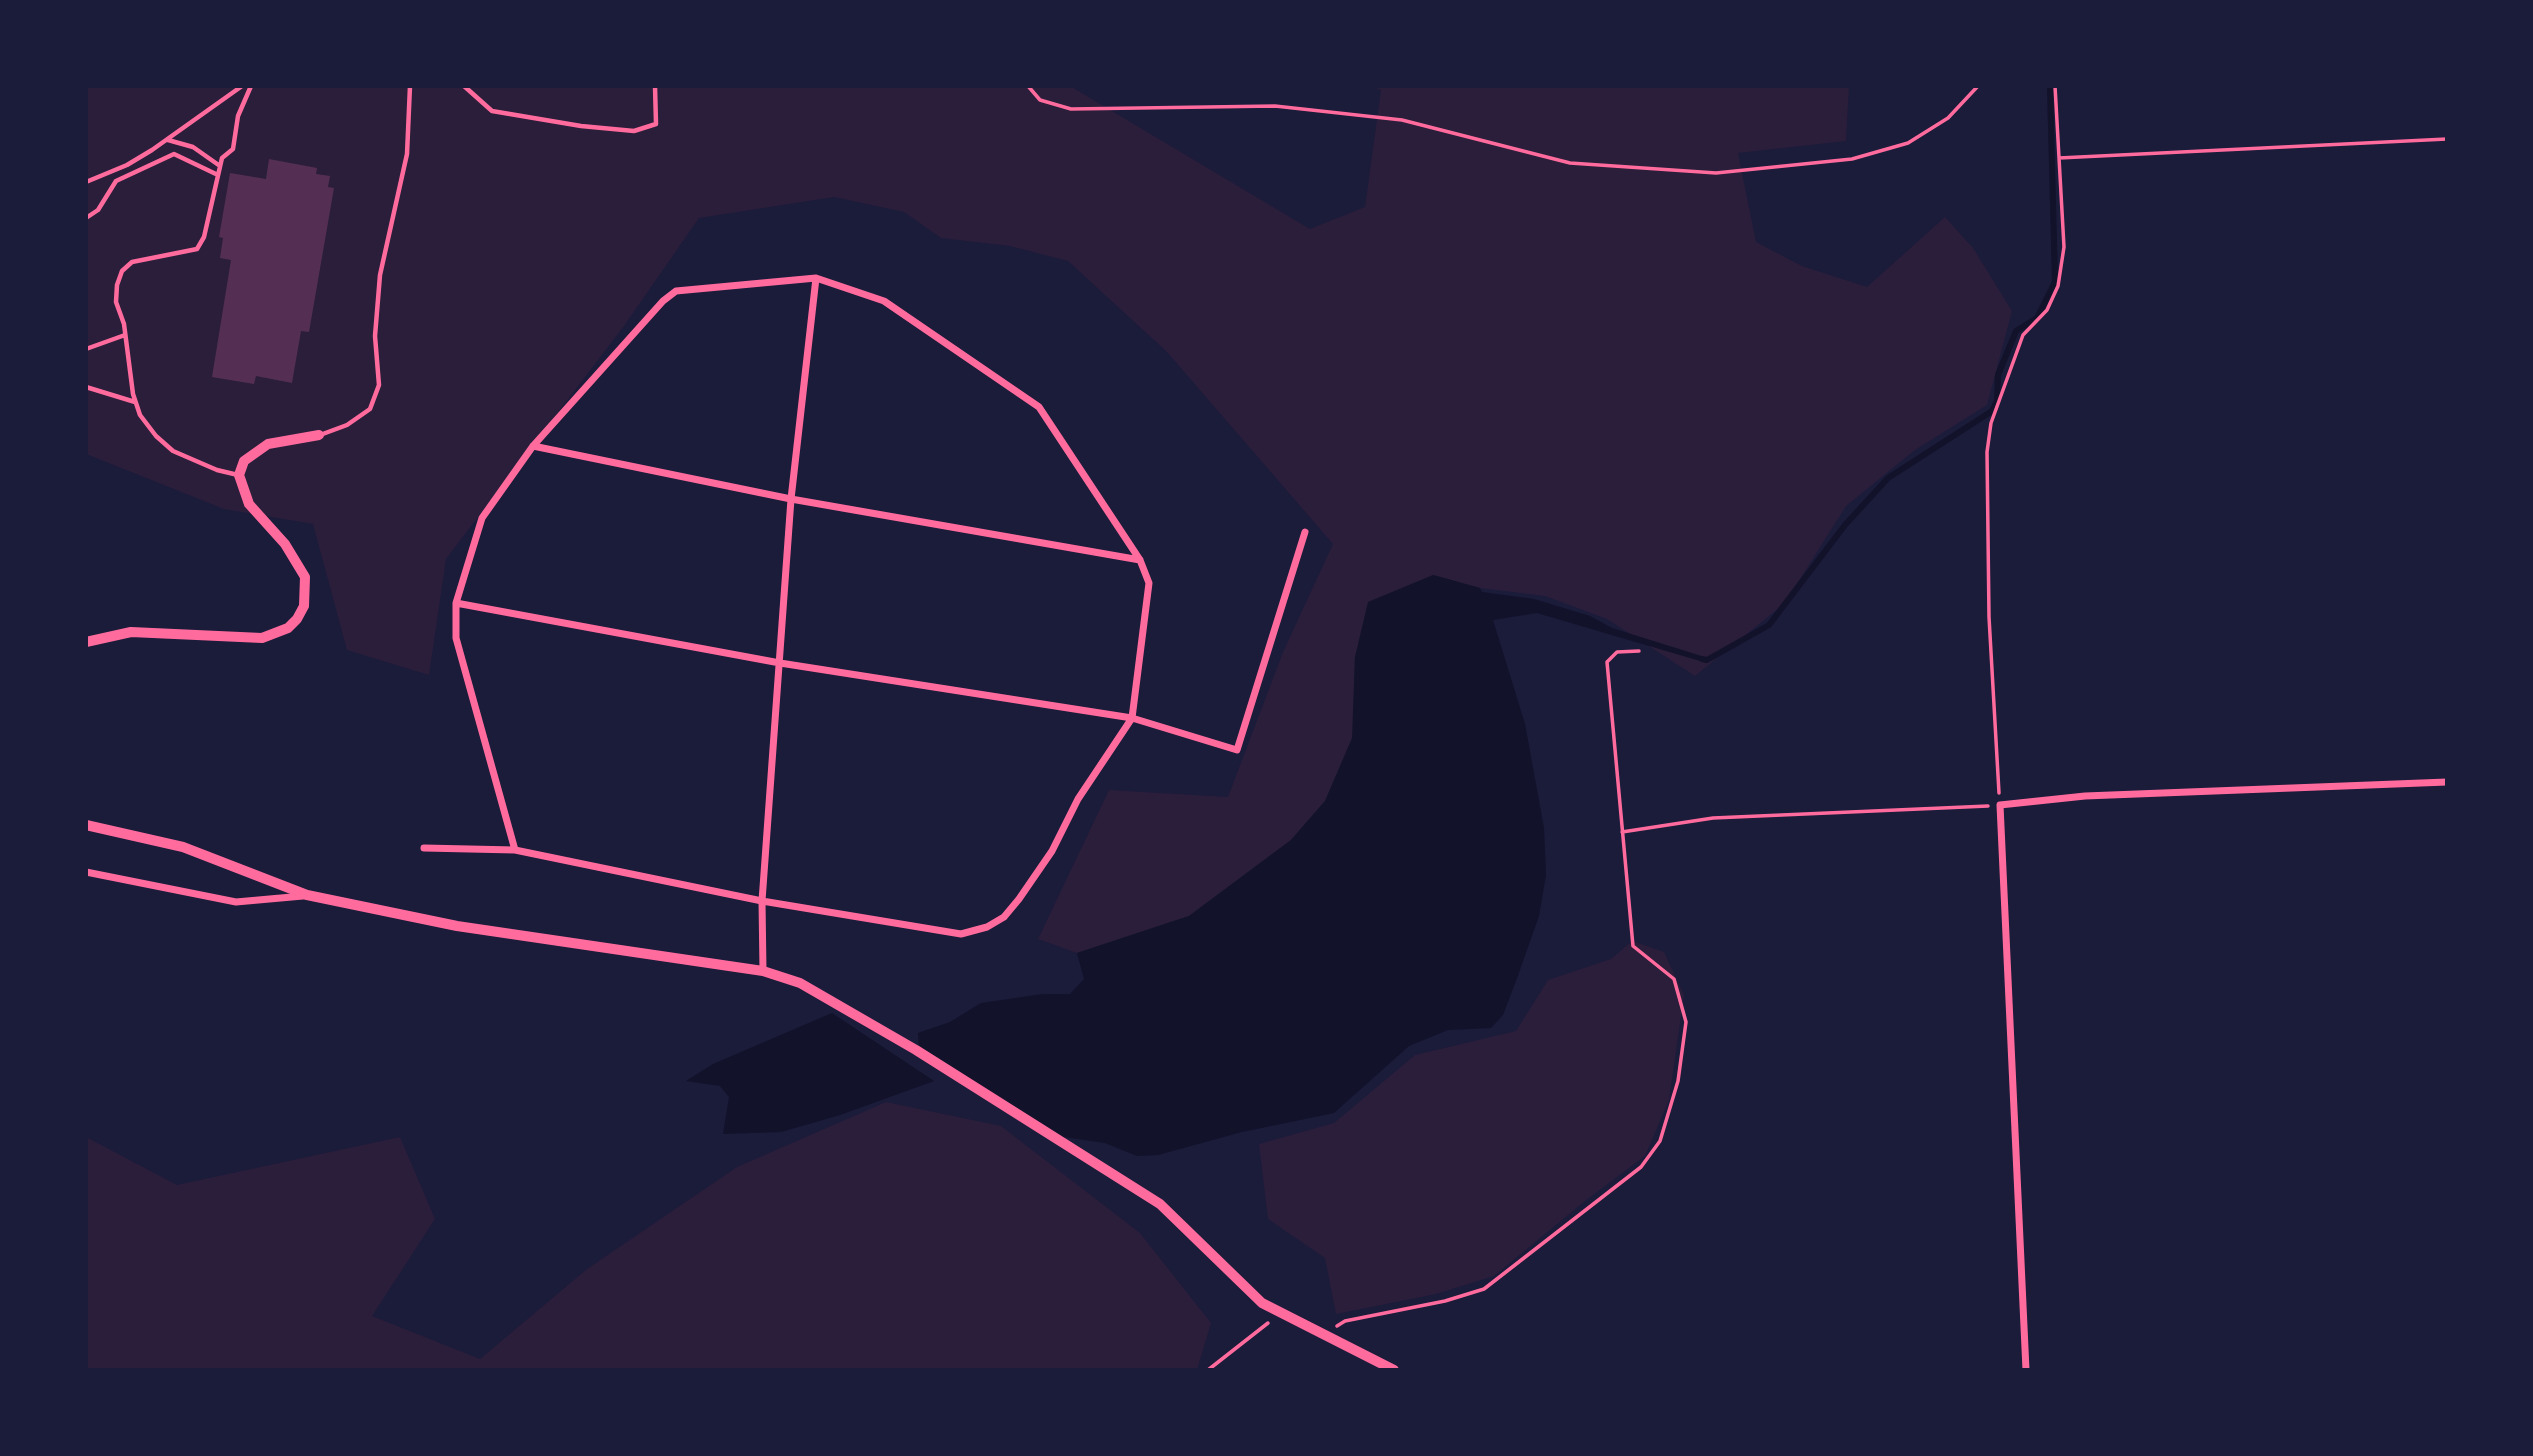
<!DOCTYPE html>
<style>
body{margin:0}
#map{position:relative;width:2533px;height:1456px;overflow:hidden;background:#1b1b3a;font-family:Karla,sans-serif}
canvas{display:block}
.frame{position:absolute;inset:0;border:88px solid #1b1b3a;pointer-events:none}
</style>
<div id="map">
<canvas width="2533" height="1456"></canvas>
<div class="frame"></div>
</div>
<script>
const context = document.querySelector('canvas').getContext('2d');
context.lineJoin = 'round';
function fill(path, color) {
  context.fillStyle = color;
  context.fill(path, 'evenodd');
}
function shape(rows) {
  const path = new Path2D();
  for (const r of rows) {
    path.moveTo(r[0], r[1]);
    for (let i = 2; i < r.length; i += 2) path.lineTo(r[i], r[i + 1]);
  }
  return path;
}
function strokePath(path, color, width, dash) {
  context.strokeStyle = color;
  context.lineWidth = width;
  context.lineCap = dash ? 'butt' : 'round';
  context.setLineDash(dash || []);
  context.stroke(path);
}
const green = shape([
 [86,86,1070,86,1310,229,1365,207,1381,90,1371,86,1849,86,1846,141,1738,153,1756,242,1802,266,1867,287,1945,217,1973,248,2012,311,1987,405,1915,450,1846,506,1785,603,1695,676,1607,619,1545,596,1480,588,1433,575,1355,657,1353,738,1325,801,1291,840,1189,916,1077,953,1038,939,1109,790,1228,797,1283,652,1333,544,1167,352,1068,261,1010,246,941,238,904,212,834,197,699,218,624,326,446,559,429,675,347,650,313,524,224,509,86,454],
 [1632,941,1664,952,1684,995,1669,1100,1645,1156,1585,1201,1494,1276,1436,1294,1336,1314,1325,1258,1268,1219,1259,1144,1334,1123,1415,1055,1516,1031,1548,980,1611,959],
 [886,1102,1001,1126,1140,1233,1211,1323,1197,1370,86,1370,86,1137,177,1185,400,1137,435,1219,372,1316,480,1359,587,1269,737,1167]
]);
const water = shape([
 [1433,575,1480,588,1482,592,1534,599,1590,616,1612,628,1708,658,1707,663,1537,613,1493,620,1525,724,1544,828,1546,875,1539,916,1516,981,1503,1015,1491,1028,1448,1030,1409,1046,1334,1113,1242,1132,1158,1155,1137,1156,1105,1143,1063,1137,919,1046,918,1033,950,1022,981,1003,1043,994,1070,994,1084,979,1077,953,1189,916,1291,840,1325,801,1352,738,1355,657,1368,602],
 [832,1013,934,1081,840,1115,781,1132,723,1134,729,1097,720,1086,686,1081,713,1064]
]);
const stream = shape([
 [1702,659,1707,660,1769,625,1845,525,1888,478,1992,411,1997,401,1998,375,2016,331,2037,318,2055,282,2050,86]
]);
const building = shape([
 [269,159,317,168,316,174,330,176,328,187,334,188,309,332,301,331,292,383,256,376,254,384,212,377,231,260,220,258,223,238,219,237,230,173,266,179]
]);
const path = shape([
 [1028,86,1040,100,1071,109,1275,106,1402,120,1570,163,1716,173,1852,159,1908,143,1948,118,1978,86],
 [2059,158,2447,139],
 [1999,793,1989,617,1987,452,1991,423,2023,335,2047,310,2058,286,2064,247,2055,86],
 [1622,832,1713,818,1988,806],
 [1337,1326,1345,1321,1445,1301,1484,1289,1641,1167,1660,1141,1678,1081,1686,1022,1674,979,1633,946,1607,662,1617,652,1639,651],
 [1208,1370,1268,1323]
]);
const service = shape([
 [464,86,492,111,581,126,634,131,656,124,655,86],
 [168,140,193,147,220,166],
 [86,182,127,165,152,150,242,86],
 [86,218,98,210,116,181,174,154,218,175],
 [86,349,125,335],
 [86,387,135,402],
 [320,435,347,425,370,409,379,385,375,336,380,275,407,154,410,86],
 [238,475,217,470,173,451,156,436,140,415,133,394,124,324,116,302,117,285,122,271,132,262,197,249,204,237,222,158,233,149,238,116,251,86]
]);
const minor = shape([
 [533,446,791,499,1140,560],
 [456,603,780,663,1132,718,1237,750,1305,532],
 [424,848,515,850,762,901,961,934,987,927,1004,917,1019,899,1052,851,1078,799,1132,718,1149,583,1140,560,1039,407,884,301,816,278,676,291,663,301,533,446,482,518,456,603,456,638,515,850],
 [86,872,236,902,303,896],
 [763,971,762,901,791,499,816,278],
 [2026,1370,2000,805,2085,796,2447,782]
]);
const tertiary = shape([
 [86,642,131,632,262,638,288,628,297,619,304,606,305,577,285,544,249,504,239,475,244,461,268,444,319,435],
 [86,825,183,847,307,895,457,926,763,971,800,983,916,1050,1160,1204,1262,1303,1394,1370]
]);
fill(green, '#2a1e3b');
fill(water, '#12122b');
strokePath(stream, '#12122b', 6);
fill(building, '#542f53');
strokePath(path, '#ff6b9d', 3.5);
strokePath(service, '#ff6b9d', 4.5);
strokePath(minor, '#ff6b9d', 7);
strokePath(tertiary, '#ff6b9d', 10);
</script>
